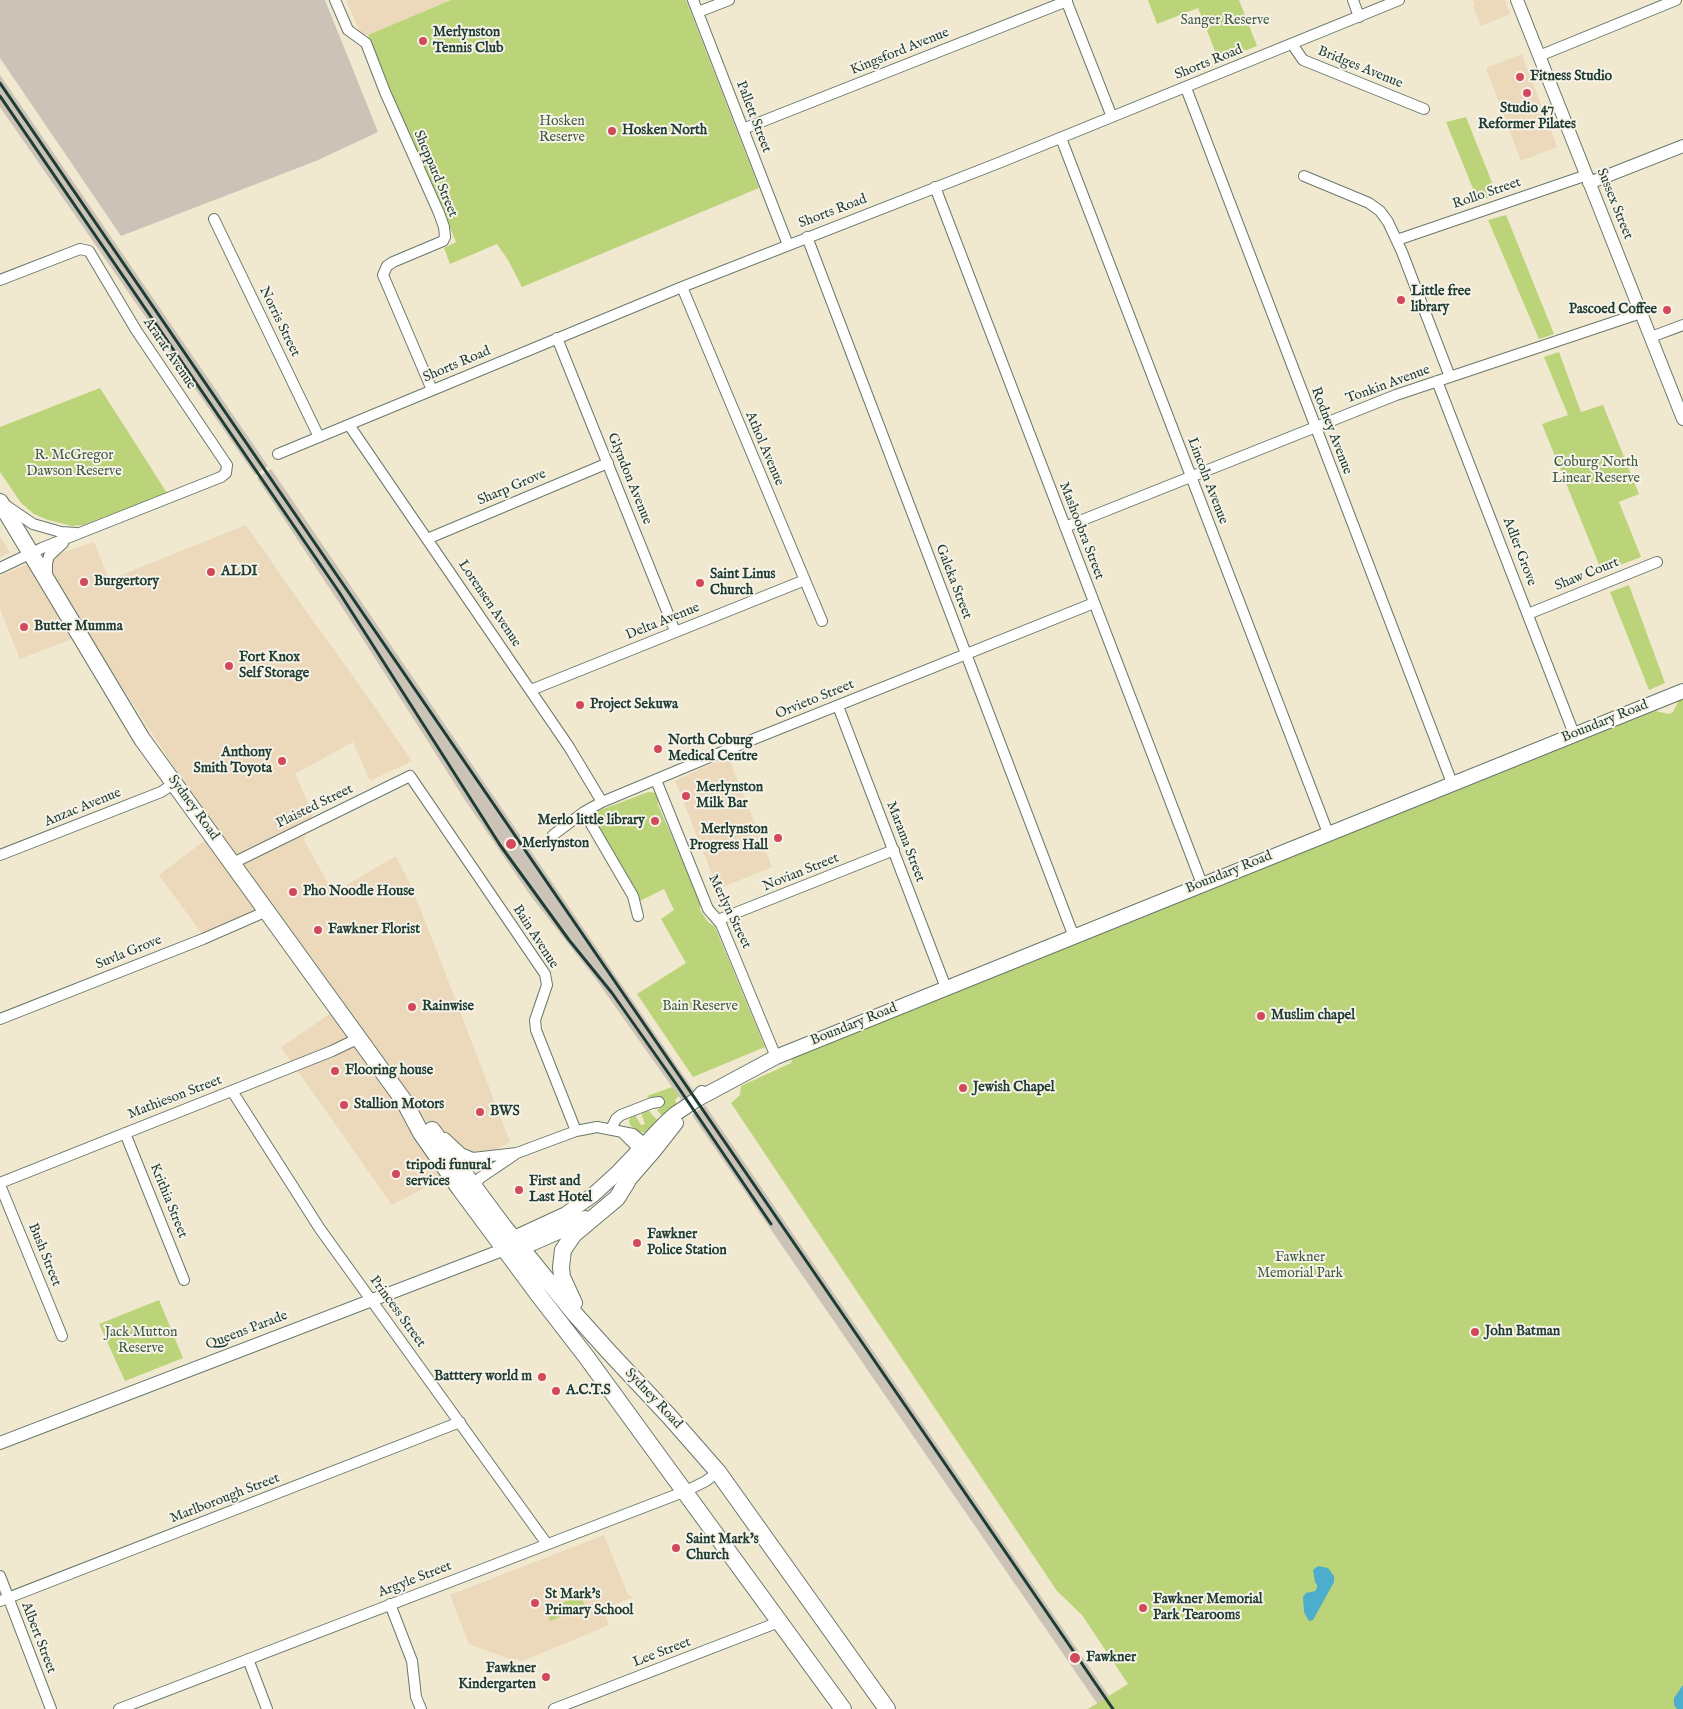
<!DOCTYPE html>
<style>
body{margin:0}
canvas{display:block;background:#f1e8d0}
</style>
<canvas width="1683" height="1709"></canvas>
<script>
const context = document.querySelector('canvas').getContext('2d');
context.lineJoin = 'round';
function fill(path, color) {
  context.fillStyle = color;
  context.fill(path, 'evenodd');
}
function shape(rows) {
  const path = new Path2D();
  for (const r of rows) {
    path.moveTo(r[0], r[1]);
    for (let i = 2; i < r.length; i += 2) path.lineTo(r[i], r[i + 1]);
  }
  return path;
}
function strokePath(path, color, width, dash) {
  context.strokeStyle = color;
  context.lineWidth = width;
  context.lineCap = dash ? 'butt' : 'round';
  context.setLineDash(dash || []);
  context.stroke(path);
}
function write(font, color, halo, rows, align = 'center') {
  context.font = font + ' "IM FELL English",serif';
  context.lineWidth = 4;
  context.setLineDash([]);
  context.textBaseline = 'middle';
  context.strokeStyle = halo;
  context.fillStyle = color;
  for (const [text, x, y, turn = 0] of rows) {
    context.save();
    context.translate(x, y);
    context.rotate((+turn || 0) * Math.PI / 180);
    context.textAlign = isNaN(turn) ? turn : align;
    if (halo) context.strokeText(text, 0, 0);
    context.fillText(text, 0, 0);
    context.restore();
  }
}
const built = shape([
 [346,0,451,0,368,35,360,32],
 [1473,0,1505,0,1510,14,1481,26,1473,6,1475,5],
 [1522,54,1557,147,1521,161,1486,68],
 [246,525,303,607,353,676,412,761,370,781,353,742,295,774,313,813,304,840,333,893,396,856,411,886,436,949,510,1142,392,1205,281,1047,343,1005,269,906,202,934,159,875,216,832,87,633,20,659,0,609,0,576,28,564,94,542,109,580],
 [0,536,10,553,0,557],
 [728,756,772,867,718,889,675,781],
 [604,1535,628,1595,633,1597,603,1609,609,1625,520,1662,518,1658,512,1660,469,1644,450,1595]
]);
const industrial = shape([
 [0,0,325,0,378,132,316,161,121,236,0,58],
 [0,75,268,466,255,475,0,107],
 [271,469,694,1091,682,1101,595,978,530,895,465,800,359,633,257,478],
 [705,1105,1118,1709,1101,1709,692,1115]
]);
const green = shape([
 [451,0,686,0,759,188,522,287,508,260,497,244,450,264,444,248,456,242,423,163,386,82,368,35],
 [1148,0,1239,0,1257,46,1219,61,1198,8,1157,24],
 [1466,117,1497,195,1478,201,1446,122],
 [1506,215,1554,334,1539,339,1488,220],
 [1559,352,1581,412,1603,405,1639,494,1619,502,1641,557,1602,572,1542,424,1568,415,1544,357],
 [100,388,167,493,83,525,72,526,48,520,34,514,21,503,0,472,0,427],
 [1629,585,1665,683,1649,690,1610,592],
 [1683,699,1683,1709,1088,1709,1128,1684,1082,1615,1057,1591,731,1103,740,1095,741,1086,791,1063,793,1058,1655,711,1669,714,1673,712,1679,700],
 [648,792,657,793,658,805,700,900,700,910,708,922,715,927,765,1047,693,1077,637,994,686,963,661,919,674,910,664,889,640,901,593,821,594,816,598,811],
 [672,1087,679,1096,675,1100,677,1105,669,1112,661,1115,657,1110,663,1107,664,1103,662,1099,658,1096,649,1098,647,1096],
 [648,1110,659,1122,648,1133,639,1132,630,1125,629,1121,631,1116,635,1115,641,1125,645,1124,642,1116,642,1112],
 [159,1300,183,1358,125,1381,99,1324],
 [581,1596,585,1607,550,1621,545,1609]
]);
const water = shape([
 [1318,1566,1328,1568,1334,1576,1334,1582,1313,1620,1309,1621,1304,1612,1303,1597,1306,1593,1315,1591,1317,1588,1317,1585,1315,1582,1313,1570],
 [1683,1685,1683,1709,1677,1709,1674,1705,1674,1698]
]);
const minor = shape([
 [335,0,348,30,366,43,385,92,439,213,444,227,445,237,443,241,393,262,387,266,383,275,432,390],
 [693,0,788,245],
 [1066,0,1112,117],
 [1353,0,1359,17],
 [698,12,729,0],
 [1292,44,1303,60,1308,62,1424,109],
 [1539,56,1676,0],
 [1186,88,1452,783],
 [743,129,1067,1],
 [1061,138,1328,833],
 [1304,176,1369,203,1380,211,1388,222,1402,252,1450,377],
 [935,187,1202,884],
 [214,219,319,437],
 [807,237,1074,937],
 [1397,240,1587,175],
 [0,280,80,249,89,251,136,330,227,465,226,473,221,477,42,548,0,568],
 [682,287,822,621],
 [1651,337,1683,325],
 [557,338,675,631],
 [1437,381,1574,734],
 [349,425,569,747,602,802],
 [278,454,682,287,1001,162,1399,0],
 [5,505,33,524,61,532,76,533],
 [1065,527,1396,395,1641,313],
 [427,539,608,463],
 [47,577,47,563,49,556,63,543],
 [1528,614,1657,562],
 [531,690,805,580],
 [838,706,946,988],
 [656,780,708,909,721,924,776,1057],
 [584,812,633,896,638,916],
 [553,835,584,812,602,802,729,749,1094,603],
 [0,855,161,792,175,783],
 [233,863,410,776,545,974,547,985,535,1020,536,1030,576,1131],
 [718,920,894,850],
 [0,1019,203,939,267,911],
 [232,1091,320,1229,547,1544],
 [611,1129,616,1119,621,1115,652,1103,659,1102],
 [622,1132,644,1154],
 [125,1133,184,1280],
 [445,1138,461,1153,473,1158,517,1153,576,1131,597,1127,633,1134,650,1148],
 [0,1183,332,1051,359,1038],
 [0,1185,62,1336],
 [474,1187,480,1178,514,1155],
 [0,1576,51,1709],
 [0,1601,460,1422],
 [390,1604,412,1661,416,1697,421,1709],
 [248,1659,267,1709],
 [119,1709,686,1491,706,1481,718,1472],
 [554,1709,779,1622]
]);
const tertiary = shape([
 [1517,0,1683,419],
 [1589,183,1683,146],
 [0,1443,505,1249]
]);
const secondary = shape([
 [696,1100,776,1057,1683,691],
 [621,1189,654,1151,676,1123],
 [507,1246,514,1238,566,1214,593,1195,616,1174,664,1124,675,1114,696,1100,702,1093],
 [511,1249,522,1248,531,1244,572,1226,585,1218]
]);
const trunk = shape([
 [0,502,142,739,404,1101,421,1133,460,1189,537,1293,585,1355,843,1709],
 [432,1130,504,1227,574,1313,609,1352,669,1416,718,1472,887,1709],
 [574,1303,562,1277,561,1267,563,1250,574,1234,617,1198,627,1182]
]);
const rail = shape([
 [0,83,1113,1709],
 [0,96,339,592,500,845,569,940,612,993,676,1084,771,1224]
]);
const markers = [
 [423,41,5,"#d1495b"],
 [1520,77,5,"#d1495b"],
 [1527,93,5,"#d1495b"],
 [612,131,5,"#d1495b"],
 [1401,300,5,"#d1495b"],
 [1667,310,5,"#d1495b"],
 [211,572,5,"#d1495b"],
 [84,582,5,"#d1495b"],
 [700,583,5,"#d1495b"],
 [24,627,5,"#d1495b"],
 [229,666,5,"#d1495b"],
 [580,705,5,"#d1495b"],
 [658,749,5,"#d1495b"],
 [282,761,5,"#d1495b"],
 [686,796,5,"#d1495b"],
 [655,821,5,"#d1495b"],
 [778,838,5,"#d1495b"],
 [511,844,6,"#d1495b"],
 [293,892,5,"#d1495b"],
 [318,930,5,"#d1495b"],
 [412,1007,5,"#d1495b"],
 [1261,1016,5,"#d1495b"],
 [335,1071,5,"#d1495b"],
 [963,1088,5,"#d1495b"],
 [344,1105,5,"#d1495b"],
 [480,1112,5,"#d1495b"],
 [396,1174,5,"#d1495b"],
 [519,1190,5,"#d1495b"],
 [637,1243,5,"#d1495b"],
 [1475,1332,5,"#d1495b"],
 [542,1377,5,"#d1495b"],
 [556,1391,5,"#d1495b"],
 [676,1548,5,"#d1495b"],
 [535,1603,5,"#d1495b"],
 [1143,1608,5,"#d1495b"],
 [1075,1658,6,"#d1495b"],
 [546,1677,5,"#d1495b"]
];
const parkNames = [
 ["Sanger Reserve",1225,21],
 ["Hosken",562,122],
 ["Reserve",562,138],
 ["R. McGregor",74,456],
 ["Dawson Reserve",74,472],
 ["Coburg North",1596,463],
 ["Linear Reserve",1596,479],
 ["Bain Reserve",700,1007],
 ["Fawkner",1300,1258],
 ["Memorial Park",1300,1274],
 ["Jack Mutton",141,1333],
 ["Reserve",141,1349]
];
const poiNames = [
 ["Merlynston",433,33],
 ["Tennis Club",433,49],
 ["Fitness Studio",1530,77],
 ["Studio 47",1527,109,"center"],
 ["Reformer Pilates",1527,125,"center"],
 ["Hosken North",622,131],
 ["Little free",1411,292],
 ["library",1411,308],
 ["Pascoed Coffee",1657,310,"right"],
 ["ALDI",221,572],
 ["Saint Linus",710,575],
 ["Church",710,591],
 ["Burgertory",94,582],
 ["Butter Mumma",34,627],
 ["Fort Knox",239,658],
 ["Self Storage",239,674],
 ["Project Sekuwa",590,705],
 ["North Coburg",668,741],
 ["Medical Centre",668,757],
 ["Anthony",272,753,"right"],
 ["Smith Toyota",272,769,"right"],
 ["Merlynston",696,788],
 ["Milk Bar",696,804],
 ["Merlo little library",645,821,"right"],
 ["Merlynston",768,830,"right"],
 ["Progress Hall",768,846,"right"],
 ["Merlynston",522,844],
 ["Pho Noodle House",303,892],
 ["Fawkner Florist",328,930],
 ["Rainwise",422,1007],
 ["Muslim chapel",1271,1016],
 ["Flooring house",345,1071],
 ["Jewish Chapel",973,1088],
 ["Stallion Motors",354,1105],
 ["BWS",490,1112],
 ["tripodi funural",406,1166],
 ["services",406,1182],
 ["First and",529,1182],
 ["Last Hotel",529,1198],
 ["Fawkner",647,1235],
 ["Police Station",647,1251],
 ["John Batman",1485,1332],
 ["Batttery world m",532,1377,"right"],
 ["A.C.T.S",566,1391],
 ["Saint Mark's",686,1540],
 ["Church",686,1556],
 ["St Mark's",545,1595],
 ["Primary School",545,1611],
 ["Fawkner Memorial",1153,1600],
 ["Park Tearooms",1153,1616],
 ["Fawkner",1086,1658],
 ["Fawkner",536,1669,"right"],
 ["Kindergarten",536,1685,"right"]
];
const streetNames = [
 ["Kingsford Avenue",900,52,-22],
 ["Shorts Road",1209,63,-22],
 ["Bridges Avenue",1360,68,22],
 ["Pallett Street",753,117,69],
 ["Sheppard Street",435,174,67],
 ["Rollo Street",1487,194,-19],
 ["Sussex Street",1614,204,68],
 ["Shorts Road",833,212,-21],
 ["Norris Street",279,322,64],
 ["Ararat Avenue",169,354,56],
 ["Shorts Road",457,365,-23],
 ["Tonkin Avenue",1388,385,-20],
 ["Rodney Avenue",1331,431,69],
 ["Athol Avenue",764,449,67],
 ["Glyndon Avenue",629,479,68],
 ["Lincoln Avenue",1207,481,69],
 ["Sharp Grove",512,488,-23],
 ["Mashoobra Street",1081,531,69],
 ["Adler Grove",1519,552,69],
 ["Shaw Court",1587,575,-22],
 ["Galeka Street",953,582,69],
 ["Lorensen Avenue",489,604,56],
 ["Delta Avenue",663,622,-22],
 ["Orvieto Street",815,700,-22],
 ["Boundary Road",1605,722,-22],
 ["Plaisted Street",315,807,-26],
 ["Anzac Avenue",83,808,-22],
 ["Sydney Road",193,808,54],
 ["Marama Street",905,842,69],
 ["Novian Street",801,873,-22],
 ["Boundary Road",1229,873,-22],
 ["Merlyn Street",729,912,64],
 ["Bain Avenue",535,937,57],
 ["Suvla Grove",129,953,-22],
 ["Boundary Road",854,1025,-22],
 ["Mathieson Street",175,1098,-21],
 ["Krithia Street",168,1201,68],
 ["Bush Street",44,1255,68],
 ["Princess Street",397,1312,54],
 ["Queens Parade",247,1331,-21],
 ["Sydney Road",653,1399,47],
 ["Marlborough Street",225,1499,-21],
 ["Argyle Street",415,1580,-21],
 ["Albert Street",38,1638,69],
 ["Lee Street",662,1653,-21]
];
fill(built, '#ecd8ba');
fill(industrial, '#cbc3b8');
fill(green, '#bcd479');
fill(water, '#4dadcc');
strokePath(minor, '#68796b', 12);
strokePath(tertiary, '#68796b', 14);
strokePath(secondary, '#68796b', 16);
strokePath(trunk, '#68796b', 18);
strokePath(minor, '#fff', 10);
strokePath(tertiary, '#fff', 12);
strokePath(secondary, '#fff', 14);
strokePath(trunk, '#fff', 16);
strokePath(rail, '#1f3d34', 3);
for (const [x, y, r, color] of markers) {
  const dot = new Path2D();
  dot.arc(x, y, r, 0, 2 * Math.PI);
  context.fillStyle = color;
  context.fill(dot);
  strokePath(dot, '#f7f3e8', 2);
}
write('14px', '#3e5b42', '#f7f3e8', parkNames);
write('bold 14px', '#1f3d34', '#f7f3e8', poiNames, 'left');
write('14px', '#1f3d34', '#f7f3e8', streetNames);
</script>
